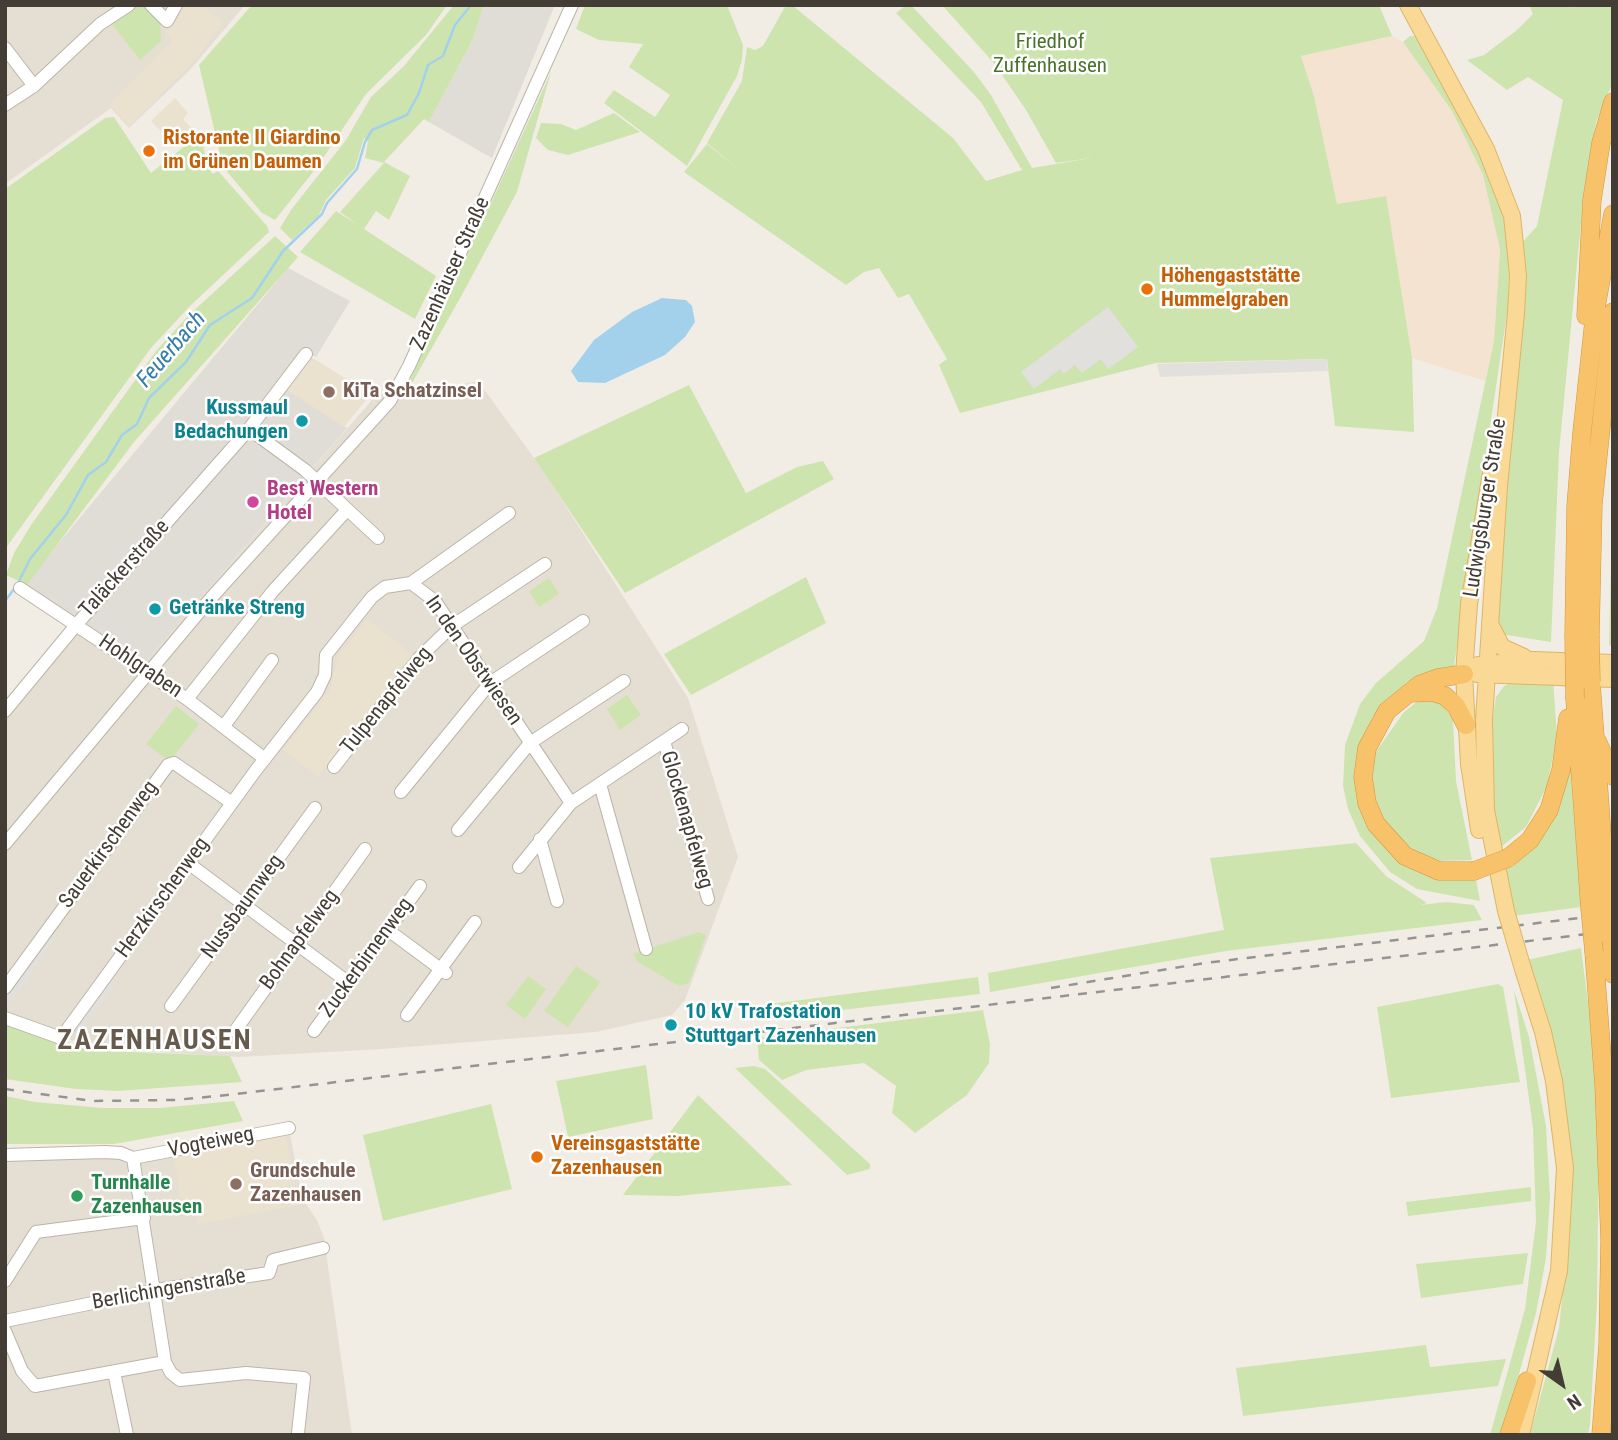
<!DOCTYPE html>
<meta charset="utf-8">
<style>
body{margin:0}
#map{position:relative;width:1618px;height:1440px;overflow:hidden;background:#f1ede5;font-family:"Roboto Condensed",sans-serif}
canvas{display:block}
.frame{position:absolute;inset:0;border:7px solid #433d35;pointer-events:none}
.north{position:absolute;left:1527px;top:1349px;width:70px;height:70px;-webkit-text-stroke:5px #fff;paint-order:stroke;rotate:146deg;font-size:19px;font-weight:700;line-height:28px;text-align:center;color:#433d35}
.north::after{content:'';display:block;margin:auto;width:24px;height:32px;background:#433d35;clip-path:polygon(50% 0,100% 100%,50% 72%,0 100%)}
</style>
<div id="map">
<canvas width="1618" height="1440"></canvas>
<div class="frame"></div>
<div class="north">N</div>
</div>
<script>
const context = document.querySelector('canvas').getContext('2d');
context.lineJoin = 'round';
function fill(path, color) {
  context.fillStyle = color;
  context.fill(path, 'evenodd');
}
function shape(rows) {
  const path = new Path2D();
  for (const r of rows) {
    path.moveTo(r[0], r[1]);
    for (let i = 2; i < r.length; i += 2) path.lineTo(r[i], r[i + 1]);
  }
  return path;
}
function strokePath(path, color, width, dash) {
  context.strokeStyle = color;
  context.lineWidth = width;
  context.lineCap = dash ? 'butt' : 'round';
  context.setLineDash(dash || []);
  context.stroke(path);
}
function write(font, color, halo, rows, align = 'center') {
  context.font = font + ' "Roboto Condensed",sans-serif';
  context.lineWidth = 5;
  context.setLineDash([]);
  context.textBaseline = 'middle';
  context.strokeStyle = halo;
  context.fillStyle = color;
  for (const [text, x, y, turn = 0] of rows) {
    context.save();
    context.translate(x, y);
    context.rotate((+turn || 0) * Math.PI / 180);
    context.textAlign = isNaN(turn) ? turn : align;
    if (halo) context.strokeText(text, 0, 0);
    context.fillText(text, 0, 0);
    context.restore();
  }
}
const residential = shape([
 [5,5,245,5,190,70,129,128,111,108,5,184],
 [478,381,542,469,688,698,738,857,685,1000,672,1015,596,1032,382,1049,239,1057,109,1049,61,1038,5,1018,5,705,71,624,142,666,377,394,417,393],
 [289,1128,302,1198,317,1220,324,1238,352,1435,5,1435,5,1155,133,1158]
]);
const commercial = shape([
 [1392,36,1403,42,1452,111,1483,175,1492,210,1500,248,1494,341,1485,381,1412,358,1385,196,1337,204,1314,96,1301,56]
]);
const industrial = shape([
 [484,5,555,5,492,158,429,122,473,39],
 [288,268,350,301,316,357,309,354,284,388,347,428,142,666,18,592]
]);
const education = shape([
 [181,5,201,5,224,22,197,58,129,127,109,104,172,42,166,32],
 [175,98,188,113,183,119,193,130,176,147,151,121],
 [309,356,371,394,344,427,287,390],
 [367,619,413,655,318,777,283,750,330,689,337,658],
 [285,1133,299,1205,198,1224,196,1214,183,1215,174,1154]
]);
const green = shape([
 [114,5,167,5,160,14,161,41,140,60,112,24],
 [252,5,447,5,426,35,366,94,317,167,275,220,262,213,223,167,199,65],
 [454,5,484,5,473,39,429,122,424,119,384,162,410,176,389,220,376,211,364,229,436,276,415,319,300,252,336,211,358,225,340,212,384,163,365,158,368,141,364,138,355,168,326,200,319,215,292,240,280,228,291,210,346,140,371,97,404,66],
 [585,5,727,5,743,45,742,60,737,76,687,166,604,103,614,90,655,117,670,95,629,67,643,44,599,40,576,29],
 [786,5,792,5,953,138,986,181,1022,170,981,102,896,13,906,5,911,5,974,72,991,95,1032,168,1091,158,1056,163,1026,110,993,62,942,5,1379,5,1392,36,1301,56,1314,96,1337,204,1386,196,1412,358,1414,432,1335,426,1327,359,1156,363,960,413,939,365,947,359,909,294,898,298,879,268,864,272,846,285,684,172,707,144,742,172,707,143,742,81,747,47,755,50,763,46],
 [1529,5,1572,5,1571,8,1574,5,1613,5,1613,82,1596,122,1584,192,1559,452,1551,642,1500,634,1494,616,1520,245,1537,226,1563,100,1528,77,1507,90,1467,60,1484,55,1517,30,1533,14],
 [1410,36,1419,36,1470,124,1497,191,1510,242,1508,307,1454,666,1407,682,1372,718,1356,762,1358,797,1401,860,1440,880,1476,879,1480,901,1417,889,1390,872,1360,836,1348,809,1343,786,1345,745,1360,704,1376,683,1424,641,1437,608,1494,341,1500,249,1483,175,1452,111,1403,42],
 [551,72,517,192,463,293,412,383,409,382],
 [614,113,640,132,568,155,548,150,536,138,541,123,561,124,576,130],
 [114,117,151,173,200,134,209,169,213,174,218,171,267,226,269,232,190,306,151,348,5,549,5,189,105,118],
 [275,236,298,257,134,442,27,585,6,575,14,553,31,525,156,351,188,316],
 [689,385,746,493,797,467,823,461,834,479,625,593,534,458],
 [1613,485,1613,647,1609,645],
 [806,577,826,623,691,695,664,654],
 [549,578,559,594,539,607,529,591],
 [1518,679,1553,679,1557,737,1547,786,1526,827,1496,851,1490,735,1496,697,1504,686],
 [627,695,641,715,620,730,607,709],
 [1431,699,1443,704,1453,720,1456,781,1472,860,1441,861,1417,854,1395,837,1378,809,1372,782,1375,753,1404,712,1418,701],
 [176,706,199,724,174,756,165,758,146,744],
 [1570,764,1581,907,1513,916,1502,870],
 [1356,843,1386,876,1427,903,1421,905,1446,902,1474,905,1482,920,1226,951,990,992,988,973,1224,930,1210,858],
 [699,932,706,935,689,983,679,986,638,962,633,954],
 [1581,948,1594,1050,1599,1128,1597,1302,1590,1424,1588,1435,1530,1435,1559,1328,1571,1209,1567,1120,1550,1031,1527,960],
 [576,966,600,982,568,1027,544,1011],
 [528,976,546,989,525,1019,506,1005],
 [978,977,980,994,756,1020,755,1006],
 [1498,984,1503,987,1520,1082,1391,1098,1377,1007],
 [1514,990,1529,1037,1546,1126,1550,1198,1546,1258,1536,1313,1502,1435,1490,1435,1525,1309,1536,1222,1533,1128],
 [983,1010,990,1044,989,1063,967,1095,915,1133,892,1113,896,1086,864,1063,806,1070,782,1080,759,1060,757,1038],
 [5,1021,45,1037,109,1051,230,1056,242,1082,118,1091,76,1089,5,1079],
 [646,1065,653,1119,568,1137,556,1081],
 [754,1066,765,1069,870,1164,870,1169,847,1175,735,1068],
 [698,1095,792,1185,677,1196,623,1195],
 [5,1096,35,1102,103,1108,159,1108,234,1101,243,1121,114,1144,5,1144],
 [491,1104,512,1189,383,1221,363,1135],
 [1531,1187,1531,1201,1408,1216,1406,1202],
 [1528,1253,1523,1284,1421,1298,1416,1264],
 [1426,1345,1430,1367,1506,1359,1498,1386,1243,1416,1236,1368]
]);
const parking = shape([
 [1108,307,1138,347,1108,369,1101,359,1082,373,1075,365,1064,374,1060,369,1034,389,1021,372],
 [1327,359,1328,371,1160,377,1157,364],
 [49,938,54,942,7,1007,5,998],
 [110,979,116,983,77,1037,70,1033]
]);
const water = shape([
 [662,298,686,300,692,306,695,322,685,337,665,355,605,383,578,382,571,371,594,340,632,312]
]);
const stream = shape([
 [18,583,30,559,66,515,88,475,106,462,122,435,137,424,149,398,186,362,210,325,252,298,283,251,322,214,327,203,357,169,365,142,372,130,407,115,419,93,428,65,443,56,455,25,471,5],
 [5,601,14,589]
]);
const minor = shape([
 [151,5,167,21,176,5],
 [5,48,34,86],
 [5,105,34,86,100,24,129,5],
 [249,429,305,470,378,538],
 [411,583,509,513],
 [20,588,187,699,265,759],
 [187,699,273,591,346,511],
 [5,711,77,624,249,429,306,354],
 [224,726,272,660],
 [664,741,708,899],
 [334,767,420,657,452,626,545,564],
 [600,784,646,949],
 [401,792,490,683,583,621],
 [458,830,530,743,624,681],
 [540,839,557,901],
 [5,844,211,598,390,401,409,366,572,5],
 [188,863,349,983],
 [519,867,571,803,682,729],
 [388,930,446,973],
 [5,988,168,765,174,763,232,803],
 [171,1006,315,808],
 [407,1015,475,922],
 [5,1018,61,1038,256,770,317,692,325,675,326,655,372,597,385,587,411,583,435,601,571,803],
 [235,1031,365,849],
 [314,1031,420,886],
 [5,1155,104,1152,121,1153,133,1158],
 [133,1158,165,1362,171,1373,180,1380,246,1373,304,1378,298,1433],
 [133,1158,289,1128],
 [5,1281,36,1232,144,1218],
 [5,1321,156,1290,269,1273,273,1260,323,1248],
 [5,1331,22,1371,35,1386,165,1362],
 [114,1372,127,1435]
]);
const major = shape([
 [1408,5,1486,149,1512,216,1514,235,1518,276,1516,313,1499,486,1484,720,1486,810,1506,911],
 [1490,624,1502,647,1524,657],
 [1478,665,1534,660,1613,663],
 [1477,674,1613,679],
 [1479,830,1469,764,1464,674,1469,604,1491,473],
 [1521,1435,1559,1271,1565,1168,1554,1081,1543,1032,1523,969]
]);
const highway = shape([
 [1586,316,1592,200,1601,143,1613,102],
 [1574,636,1576,506,1582,432,1595,312,1613,214],
 [1590,637,1593,504,1613,312],
 [1464,674,1438,678,1419,685,1387,711,1367,748,1363,777,1367,803,1376,824,1405,856,1439,871,1474,871],
 [1591,682,1607,906],
 [1410,693,1432,692,1445,696,1456,706,1466,725],
 [1575,699,1590,908],
 [1597,741,1613,776],
 [1508,858,1530,840,1549,810,1561,770,1568,718],
 [1610,937,1613,974],
 [1594,952,1604,1084,1610,1240,1608,1345,1601,1435],
 [1509,1435,1527,1381]
]);
const rail = shape([
 [1051,988,1205,963,1613,914],
 [5,1089,92,1101,175,1100,227,1095,1613,931]
]);
const majorBridge = shape([
 [1506,911,1523,969]
]);
const highwayBridge = shape([
 [1574,636,1575,699],
 [1590,637,1591,682],
 [1474,871,1508,858],
 [1607,906,1610,937],
 [1590,908,1594,952]
]);
const markers = [
 [149,151,7,"#e8710a"],
 [1147,289,7,"#e8710a"],
 [329,392,7,"#8d6e63"],
 [302,421,7,"#0f9aa8"],
 [253,502,7,"#d1479c"],
 [155,609,7,"#0f9aa8"],
 [671,1025,7,"#0f9aa8"],
 [537,1157,7,"#e8710a"],
 [236,1184,7,"#8d6e63"],
 [77,1196,7,"#2e9e5b"]
];
const parkNames = [
 ["Friedhof",1050,43],
 ["Zuffenhausen",1050,67]
];
const foodNames = [
 ["Ristorante Il Giardino",163,139],
 ["im Grünen Daumen",163,163],
 ["Höhengaststätte",1161,277],
 ["Hummelgraben",1161,301],
 ["Vereinsgaststätte",551,1145],
 ["Zazenhausen",551,1169]
];
const streetNames = [
 ["Zazenhäuser Straße",451,274,-66],
 ["Ludwigsburger Straße",1486,508,-81],
 ["Taläckerstraße",125,569,-48],
 ["In den Obstwiesen",473,661,55],
 ["Hohlgraben",140,667,34],
 ["Tulpenapfelweg",387,701,-51],
 ["Glockenapfelweg",686,820,74],
 ["Sauerkirschenweg",109,845,-54],
 ["Herzkirschenweg",163,898,-54],
 ["Nussbaumweg",243,907,-54],
 ["Bohnapfelweg",300,940,-54],
 ["Zuckerbirnenweg",367,958,-54],
 ["Vogteiweg",211,1143,-11],
 ["Berlichingenstraße",169,1290,-10]
];
const educationNames = [
 ["KiTa Schatzinsel",343,392],
 ["Grundschule",250,1172],
 ["Zazenhausen",250,1196]
];
const cultureNames = [
 ["Kussmaul",288,409,"right"],
 ["Bedachungen",288,433,"right"],
 ["Getränke Streng",169,609],
 ["10 kV Trafostation",685,1013],
 ["Stuttgart Zazenhausen",685,1037]
];
const hotelNames = [
 ["Best Western",267,490],
 ["Hotel",267,514]
];
const leisureNames = [
 ["Turnhalle",91,1184],
 ["Zazenhausen",91,1208]
];
const waterNames = [
 ["Feuerbach",172,350,-49]
];
const districtNames = [
 ["ZAZENHAUSEN",155,1042]
];
fill(residential, '#e5dfd3');
fill(commercial, '#f3e3d0');
fill(industrial, '#e0dcd6');
fill(education, '#eae1cf');
fill(green, '#cee4af');
fill(parking, '#e2e0dd');
fill(water, '#a3d1ec');
strokePath(stream, '#a3d1ec', 2.5);
strokePath(minor, '#bcb4a8', 14);
strokePath(major, '#deb566', 18);
strokePath(highway, '#d6963a', 19);
strokePath(minor, '#fff', 12);
strokePath(major, '#f9d995', 16);
strokePath(highway, '#f7c26a', 18);
strokePath(rail, '#949494', 2.5, [9, 9]);
strokePath(majorBridge, '#deb566', 18, []);
strokePath(highwayBridge, '#d6963a', 19, []);
strokePath(majorBridge, '#f9d995', 16);
strokePath(highwayBridge, '#f7c26a', 18);
for (const [x, y, r, color] of markers) {
  const dot = new Path2D();
  dot.arc(x, y, r, 0, 2 * Math.PI);
  context.fillStyle = color;
  context.fill(dot);
  strokePath(dot, '#fff', 2.5);
}
write('21px', '#49722b', '#fff', parkNames);
write('bold 21px', '#c56008', '#fff', foodNames, 'left');
write('21px', '#433d35', '#fff', streetNames);
write('bold 21px', '#785e54', '#fff', educationNames, 'left');
write('bold 21px', '#0d838f', '#fff', cultureNames, 'left');
write('bold 21px', '#b23c85', '#fff', hotelNames, 'left');
write('bold 21px', '#27864d', '#fff', leisureNames, 'left');
write('italic 23px', '#337daa', '#fff', waterNames);
context.letterSpacing = '2px';
write('bold 28px', '#665a4c', '#fff', districtNames);
context.letterSpacing = '0px';
</script>
